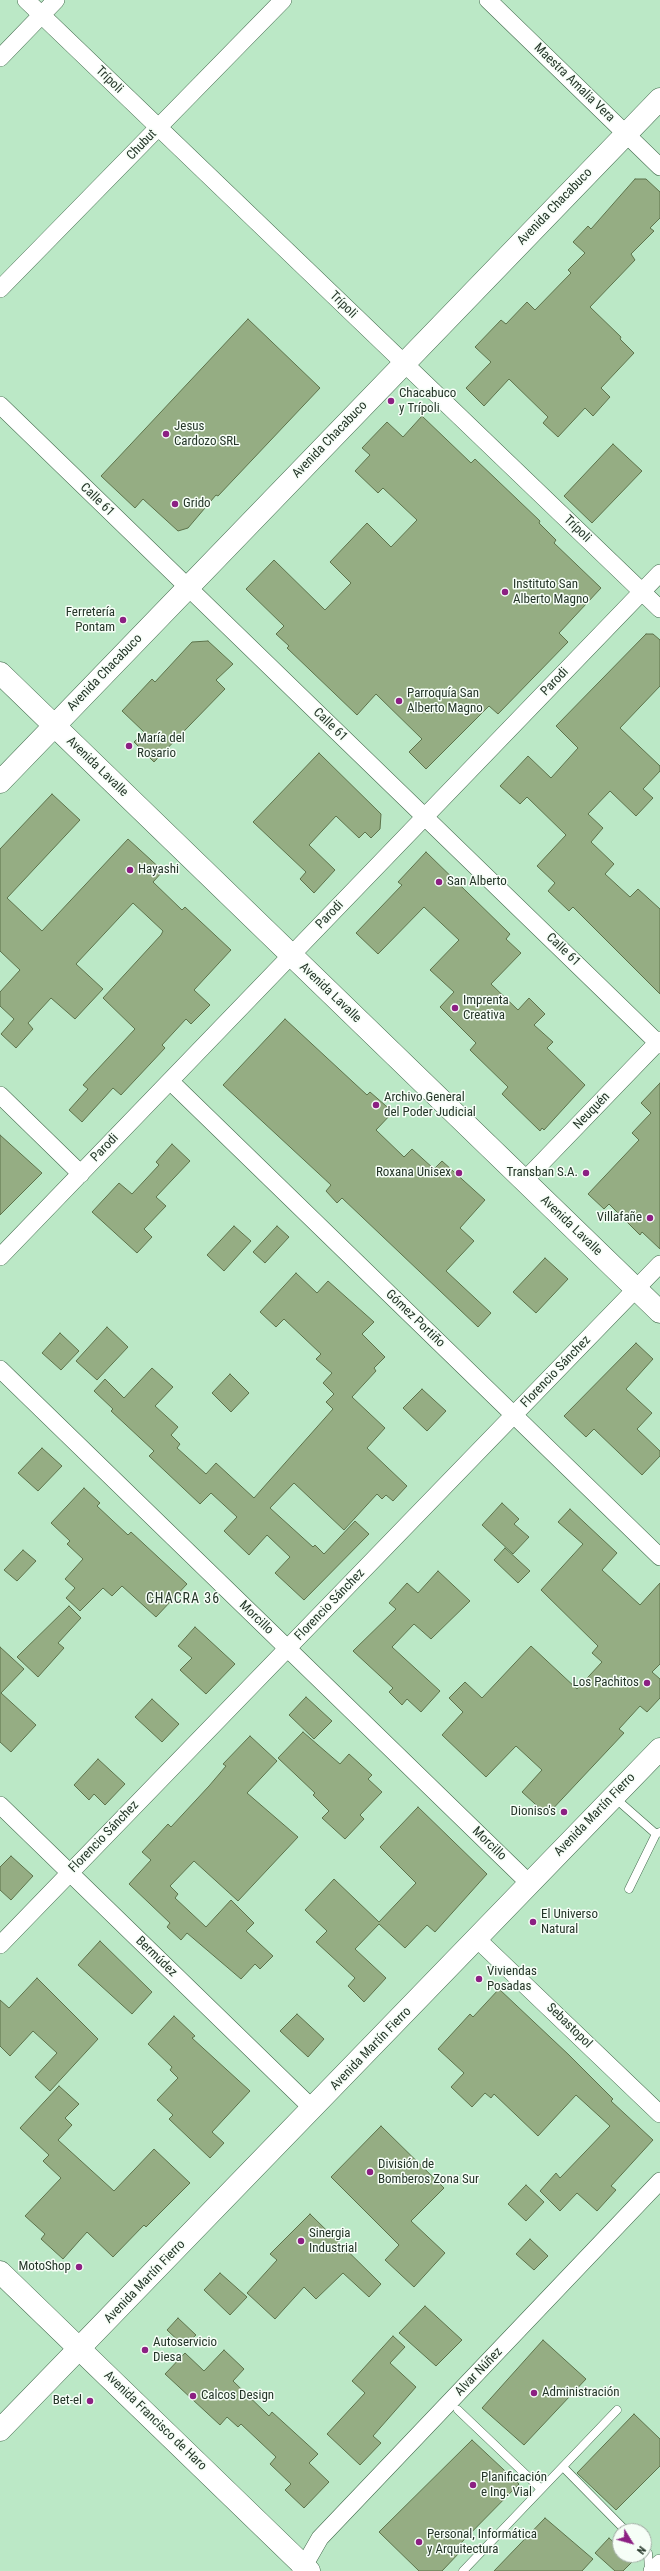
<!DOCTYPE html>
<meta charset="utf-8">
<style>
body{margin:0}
#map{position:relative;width:660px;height:2571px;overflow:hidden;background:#bbe8c6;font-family:"Roboto Condensed",sans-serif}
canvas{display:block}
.north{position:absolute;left:612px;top:2523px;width:40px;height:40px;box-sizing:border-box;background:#f6fef7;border:1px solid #a2aea5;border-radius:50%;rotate:127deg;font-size:11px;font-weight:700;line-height:16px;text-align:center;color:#253629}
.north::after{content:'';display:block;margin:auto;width:14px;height:18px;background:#8c2083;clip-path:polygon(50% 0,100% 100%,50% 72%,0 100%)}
</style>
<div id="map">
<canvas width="660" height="2571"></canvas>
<div class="north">N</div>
</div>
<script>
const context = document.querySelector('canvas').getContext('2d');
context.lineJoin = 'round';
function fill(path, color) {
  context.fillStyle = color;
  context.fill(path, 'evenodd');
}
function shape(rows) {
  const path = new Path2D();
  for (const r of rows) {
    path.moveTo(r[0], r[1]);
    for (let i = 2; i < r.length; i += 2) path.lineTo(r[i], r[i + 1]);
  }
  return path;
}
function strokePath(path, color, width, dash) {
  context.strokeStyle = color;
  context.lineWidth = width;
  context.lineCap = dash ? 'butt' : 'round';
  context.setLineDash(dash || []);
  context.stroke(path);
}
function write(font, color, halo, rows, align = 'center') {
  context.font = font + ' "Roboto Condensed",sans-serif';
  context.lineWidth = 3;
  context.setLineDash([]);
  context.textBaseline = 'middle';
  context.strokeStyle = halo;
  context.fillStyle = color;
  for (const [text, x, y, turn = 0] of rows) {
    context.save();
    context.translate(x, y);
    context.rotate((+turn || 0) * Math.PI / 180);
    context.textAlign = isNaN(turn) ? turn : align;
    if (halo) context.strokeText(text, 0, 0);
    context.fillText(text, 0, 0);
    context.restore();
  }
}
const building = shape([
 [635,179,646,179,660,192,660,218,650,228,654,231,631,254,635,260,590,307,621,337,620,339,634,353,601,388,610,397,593,416,585,408,558,437,543,423,548,417,509,379,484,406,466,388,491,362,475,347,501,320,506,324,527,302,535,310,571,273,568,270,585,253,573,242,588,226,591,229,635,179],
 [248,319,320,388,218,496,216,495,188,528,178,531,143,499,135,508,101,476,248,319],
 [422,416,471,463,475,459,540,521,539,523,556,540,554,543,601,588,559,633,568,642,498,714,489,706,426,769,409,752,422,739,376,694,357,715,287,648,289,646,276,634,284,626,246,589,274,560,325,610,351,583,330,562,367,523,391,547,417,520,383,488,378,493,355,471,370,455,362,448,387,422,403,437,422,416],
 [613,444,642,471,592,523,564,496,613,444],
 [646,634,653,634,660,640,660,686,620,728,660,766,660,771,643,789,653,798,636,816,610,791,588,814,603,828,591,842,614,864,605,874,630,897,638,889,660,909,660,994,573,907,569,911,548,891,555,883,537,866,566,835,527,797,520,804,500,786,528,756,551,778,578,748,556,726,646,634],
 [208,641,233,664,216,680,225,689,154,762,134,742,144,732,122,711,152,679,155,682,192,642,208,641],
 [319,753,381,814,380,829,371,838,365,832,359,838,336,816,309,845,335,870,314,893,300,879,306,872,253,822,319,753],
 [52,794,80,820,7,898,42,931,128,839,163,871,153,882,182,910,185,907,231,950,194,990,210,1005,191,1024,186,1019,162,1045,165,1048,121,1095,113,1088,82,1122,69,1110,88,1089,83,1085,135,1029,103,998,161,935,163,931,133,903,76,964,103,989,75,1019,51,998,28,1023,33,1029,16,1048,1,1034,14,1019,0,1006,0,992,20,970,0,951,0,849,52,794],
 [426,852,510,934,506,939,521,953,491,984,518,1010,529,998,545,1014,534,1025,553,1042,547,1048,585,1085,544,1130,542,1128,540,1131,502,1094,508,1087,470,1050,476,1043,440,1007,454,992,430,970,459,940,424,907,378,954,356,933,402,885,398,882,426,852],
 [285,1019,367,1095,370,1092,393,1112,376,1130,404,1157,412,1149,434,1169,442,1161,485,1200,460,1228,474,1241,446,1271,491,1313,478,1327,342,1198,337,1203,326,1191,331,1185,223,1085,285,1019],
 [660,1083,660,1249,642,1232,640,1235,609,1204,604,1209,588,1194,639,1140,632,1133,651,1113,641,1103,660,1083],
 [0,1135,42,1173,0,1215,0,1135],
 [172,1144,190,1161,156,1197,166,1206,144,1229,152,1237,137,1253,92,1212,119,1183,132,1194,159,1165,156,1162,172,1144],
 [234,1226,251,1241,224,1271,207,1255,234,1226],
 [277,1226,289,1237,265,1263,253,1252,277,1226],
 [545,1258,568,1279,536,1313,513,1292,545,1258],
 [296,1273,317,1293,328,1281,374,1322,362,1334,385,1357,374,1368,376,1371,352,1397,385,1428,367,1448,407,1486,393,1501,386,1495,382,1499,377,1494,344,1530,294,1483,270,1508,313,1547,315,1545,324,1554,355,1521,369,1534,304,1600,275,1573,290,1557,267,1535,249,1555,224,1531,237,1517,211,1493,200,1504,149,1456,154,1451,111,1411,113,1409,94,1391,105,1379,124,1398,152,1368,173,1387,155,1406,178,1427,171,1435,180,1444,177,1448,206,1474,216,1463,254,1498,333,1409,326,1402,334,1394,323,1383,332,1373,316,1359,321,1354,284,1319,276,1327,260,1312,296,1273],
 [107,1327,128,1347,97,1380,76,1361,107,1327],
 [60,1333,79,1351,61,1370,42,1353,60,1333],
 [636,1343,653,1359,626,1389,652,1413,637,1429,660,1451,660,1456,642,1475,594,1429,586,1437,564,1416,636,1343],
 [230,1374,249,1393,231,1412,212,1393,230,1374],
 [422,1389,446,1411,427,1431,403,1408,422,1389],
 [42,1448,62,1466,38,1491,18,1473,42,1448],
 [84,1488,100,1503,97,1506,128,1535,131,1532,187,1584,156,1617,122,1586,112,1596,103,1588,80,1611,66,1598,75,1588,65,1579,83,1559,67,1544,70,1541,51,1523,84,1488],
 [502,1503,519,1519,514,1524,529,1537,513,1554,482,1525,502,1503],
 [570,1509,617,1553,602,1570,640,1605,660,1583,660,1664,652,1672,660,1679,660,1698,647,1712,640,1706,619,1729,624,1733,547,1815,522,1792,542,1770,516,1746,486,1777,442,1735,463,1712,449,1698,465,1682,482,1698,531,1646,577,1689,602,1662,592,1653,598,1646,541,1590,583,1544,558,1522,570,1509],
 [505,1548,530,1571,518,1583,494,1560,505,1548],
 [23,1550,36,1561,17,1581,4,1570,23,1550],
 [438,1571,470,1601,431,1639,414,1624,392,1647,440,1691,421,1712,407,1699,402,1705,389,1692,393,1688,353,1651,396,1609,389,1603,407,1583,418,1593,438,1571],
 [69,1606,81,1618,58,1643,64,1648,38,1677,17,1657,69,1606],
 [195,1627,235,1664,206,1694,180,1670,192,1658,178,1646,195,1627],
 [0,1647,24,1669,1,1693,36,1725,11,1752,0,1742,0,1647],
 [306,1697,332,1721,314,1739,289,1715,306,1697],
 [152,1699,179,1724,162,1742,135,1717,152,1699],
 [303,1732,340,1764,349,1754,372,1775,368,1779,382,1792,360,1815,364,1819,345,1839,322,1818,329,1811,313,1795,315,1793,278,1758,303,1732],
 [250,1736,277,1761,247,1793,298,1837,238,1901,194,1861,170,1886,178,1894,175,1898,206,1927,231,1900,254,1923,246,1931,273,1956,260,1969,255,1964,241,1979,187,1933,181,1940,167,1927,170,1923,129,1884,151,1860,142,1852,168,1824,171,1827,209,1786,226,1766,223,1764,250,1736],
 [98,1759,125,1784,105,1805,94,1794,89,1800,74,1785,98,1759],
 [418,1807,487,1874,435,1932,427,1925,405,1948,379,1924,355,1949,386,1978,364,2002,348,1986,355,1978,316,1942,327,1931,305,1910,334,1879,379,1922,416,1883,380,1847,418,1807],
 [11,1856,33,1876,11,1900,0,1890,0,1867,11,1856],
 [100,1941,152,1992,132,2014,78,1965,100,1941],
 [37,1978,98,2039,50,2091,35,2077,57,2053,33,2031,10,2056,0,2046,0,2000,9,2008,37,1978],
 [499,1989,569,2055,613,2099,611,2101,653,2140,611,2186,616,2190,597,2211,577,2193,560,2211,540,2191,556,2173,560,2178,610,2126,576,2095,538,2136,494,2094,491,2098,485,2093,472,2107,451,2087,464,2073,438,2049,470,2014,473,2017,499,1989],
 [297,2014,324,2039,308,2057,280,2031,297,2014],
 [174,2016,195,2036,192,2038,250,2091,212,2132,224,2143,210,2158,169,2119,173,2115,157,2100,178,2078,170,2070,172,2067,148,2044,174,2016],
 [59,2086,79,2104,65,2118,72,2125,58,2140,114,2191,154,2149,190,2183,146,2227,144,2225,113,2257,87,2232,63,2259,41,2239,45,2234,25,2216,61,2178,43,2161,49,2155,20,2128,59,2086],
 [381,2126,444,2188,411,2221,445,2253,414,2287,385,2260,399,2245,331,2177,381,2126],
 [526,2185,544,2202,526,2221,508,2204,526,2185],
 [310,2214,381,2284,369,2297,343,2273,316,2299,304,2287,275,2319,247,2293,277,2260,270,2254,310,2214],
 [530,2239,548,2256,534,2270,516,2254,530,2239],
 [220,2273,247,2297,230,2315,204,2290,220,2273],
 [425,2306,462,2340,436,2366,399,2333,425,2306],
 [178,2318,196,2335,184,2346,167,2330,178,2318],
 [393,2336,405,2347,390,2363,416,2387,373,2436,381,2443,360,2465,327,2434,365,2393,352,2381,393,2336],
 [543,2340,586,2379,524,2445,482,2408,543,2340],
 [224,2350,244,2369,233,2381,269,2416,272,2412,318,2454,309,2463,329,2482,304,2508,285,2490,291,2484,270,2464,276,2457,241,2424,238,2427,227,2417,220,2425,165,2374,185,2353,204,2371,224,2350],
 [634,2414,660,2439,660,2466,616,2510,577,2473,634,2414],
 [472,2440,519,2484,456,2548,460,2552,442,2571,419,2571,379,2532,472,2440],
 [545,2518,593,2559,582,2571,494,2571,545,2518],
 [609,2538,620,2548,620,2555,627,2555,633,2561,623,2571,615,2571,595,2553,609,2538]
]);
const service = shape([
 [615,1798,656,1834],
 [629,1889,656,1834,660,1832],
 [458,2410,541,2489],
 [563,2467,626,2531],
 [644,2550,648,2553,649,2571],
 [463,2571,617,2410]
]);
const minor = shape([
 [26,0,660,609],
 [488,0,660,167],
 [0,58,56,0],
 [0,289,283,0],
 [0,405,660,1045],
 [170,1081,660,1557],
 [0,1095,81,1174],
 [524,1181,660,1040],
 [0,1257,660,573],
 [0,1369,530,1884],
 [0,1805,313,2109],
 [477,1939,660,2114],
 [0,1945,660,1264],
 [301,2571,320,2538,660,2181],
 [652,2571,660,2563]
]);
const secondary = shape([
 [0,2430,660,1749]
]);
const primary = shape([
 [0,673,660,1312],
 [0,782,660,99],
 [0,2272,309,2571]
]);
const markers = [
 [391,401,4,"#8c2083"],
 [166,434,4,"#8c2083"],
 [175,504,4,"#8c2083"],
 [505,592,4,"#8c2083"],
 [123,620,4,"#8c2083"],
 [399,701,4,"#8c2083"],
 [129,746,4,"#8c2083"],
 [130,870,4,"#8c2083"],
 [439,882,4,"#8c2083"],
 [455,1008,4,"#8c2083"],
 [376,1105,4,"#8c2083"],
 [459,1173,4,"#8c2083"],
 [586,1173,4,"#8c2083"],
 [650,1218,4,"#8c2083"],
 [647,1683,4,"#8c2083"],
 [564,1812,4,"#8c2083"],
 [533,1922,4,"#8c2083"],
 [479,1979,4,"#8c2083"],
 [370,2172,4,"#8c2083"],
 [301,2241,4,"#8c2083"],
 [79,2267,4,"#8c2083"],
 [145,2350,4,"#8c2083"],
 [534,2393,4,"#8c2083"],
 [193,2396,4,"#8c2083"],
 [90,2401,4,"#8c2083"],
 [473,2485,4,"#8c2083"],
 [419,2542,4,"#8c2083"]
];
const streetNames = [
 ["Trípoli",109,80,44],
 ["Maestra Amalia Vera",574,83,44],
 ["Chubut",142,145,-46],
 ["Avenida Chacabuco",555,207,-46],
 ["Trípoli",343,305,44],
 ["Avenida Chacabuco",330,440,-46],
 ["Calle 61",97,500,44],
 ["Trípoli",577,529,44],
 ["Avenida Chacabuco",105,673,-46],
 ["Parodi",555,682,-46],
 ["Calle 61",330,725,44],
 ["Avenida Lavalle",97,767,44],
 ["Parodi",330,915,-46],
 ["Calle 61",563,950,44],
 ["Avenida Lavalle",330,993,44],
 ["Neuquén",592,1111,-46],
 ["Parodi",105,1148,-46],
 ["Avenida Lavalle",571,1226,44],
 ["Gómez Portiño",415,1319,44],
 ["Florencio Sánchez",556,1372,-46],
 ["Florencio Sánchez",330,1605,-46],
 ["Morcillo",256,1618,44],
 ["Avenida Martín Fierro",595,1815,-46],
 ["Florencio Sánchez",104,1837,-46],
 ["Morcillo",489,1844,44],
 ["Bermúdez",156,1957,44],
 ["Sebastopol",569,2026,44],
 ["Avenida Martín Fierro",371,2049,-46],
 ["Avenida Martín Fierro",145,2282,-46],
 ["Alvar Núñez",479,2372,-46],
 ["Avenida Francisco de Haro",155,2421,44]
];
const poiNames = [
 ["Chacabuco",399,394],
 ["y Trípoli",399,409],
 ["Jesus",174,427],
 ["Cardozo SRL",174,442],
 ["Grido",183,504],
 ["Instituto San",513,585],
 ["Alberto Magno",513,600],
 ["Ferretería",115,613,"right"],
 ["Pontam",115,628,"right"],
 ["Parroquía San",407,694],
 ["Alberto Magno",407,709],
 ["María del",137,739],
 ["Rosario",137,754],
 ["Hayashi",138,870],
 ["San Alberto",447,882],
 ["Imprenta",463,1001],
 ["Creativa",463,1016],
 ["Archivo General",384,1098],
 ["del Poder Judicial",384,1113],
 ["Roxana Unisex",451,1173,"right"],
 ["Transban S.A.",578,1173,"right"],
 ["Villafañe",642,1218,"right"],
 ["Los Pachitos",639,1683,"right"],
 ["Dioniso's",556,1812,"right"],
 ["El Universo",541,1915],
 ["Natural",541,1930],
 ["Viviendas",487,1972],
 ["Posadas",487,1987],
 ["División de",378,2165],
 ["Bomberos Zona Sur",378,2180],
 ["Sinergia",309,2234],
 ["Industrial",309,2249],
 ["MotoShop",71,2267,"right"],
 ["Autoservicio",153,2343],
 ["Diesa",153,2358],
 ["Administración",542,2393],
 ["Calcos Design",201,2396],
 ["Bet-el",82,2401,"right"],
 ["Planificación",481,2478],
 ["e Ing. Vial",481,2493],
 ["Personal, Informática",427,2535],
 ["y Arquitectura",427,2550]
];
const neighbourhoodNames = [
 ["CHACRA 36",183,1599]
];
fill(building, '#95ad83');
strokePath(building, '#5d734b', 1);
strokePath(service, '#41694b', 9);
strokePath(minor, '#41694b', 18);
strokePath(secondary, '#41694b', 23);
strokePath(primary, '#41694b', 23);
strokePath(service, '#fff', 8);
strokePath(minor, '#fff', 17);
strokePath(secondary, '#fff', 22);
strokePath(primary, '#fff', 22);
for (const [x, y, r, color] of markers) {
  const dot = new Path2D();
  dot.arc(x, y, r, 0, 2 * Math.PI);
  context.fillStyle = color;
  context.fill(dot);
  strokePath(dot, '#f6fef7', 1.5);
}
write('13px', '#253629', '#f6fef7', streetNames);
write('13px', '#253629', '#f6fef7', poiNames, 'left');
context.letterSpacing = '1px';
write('14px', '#253629', '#f6fef7', neighbourhoodNames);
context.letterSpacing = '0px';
</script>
